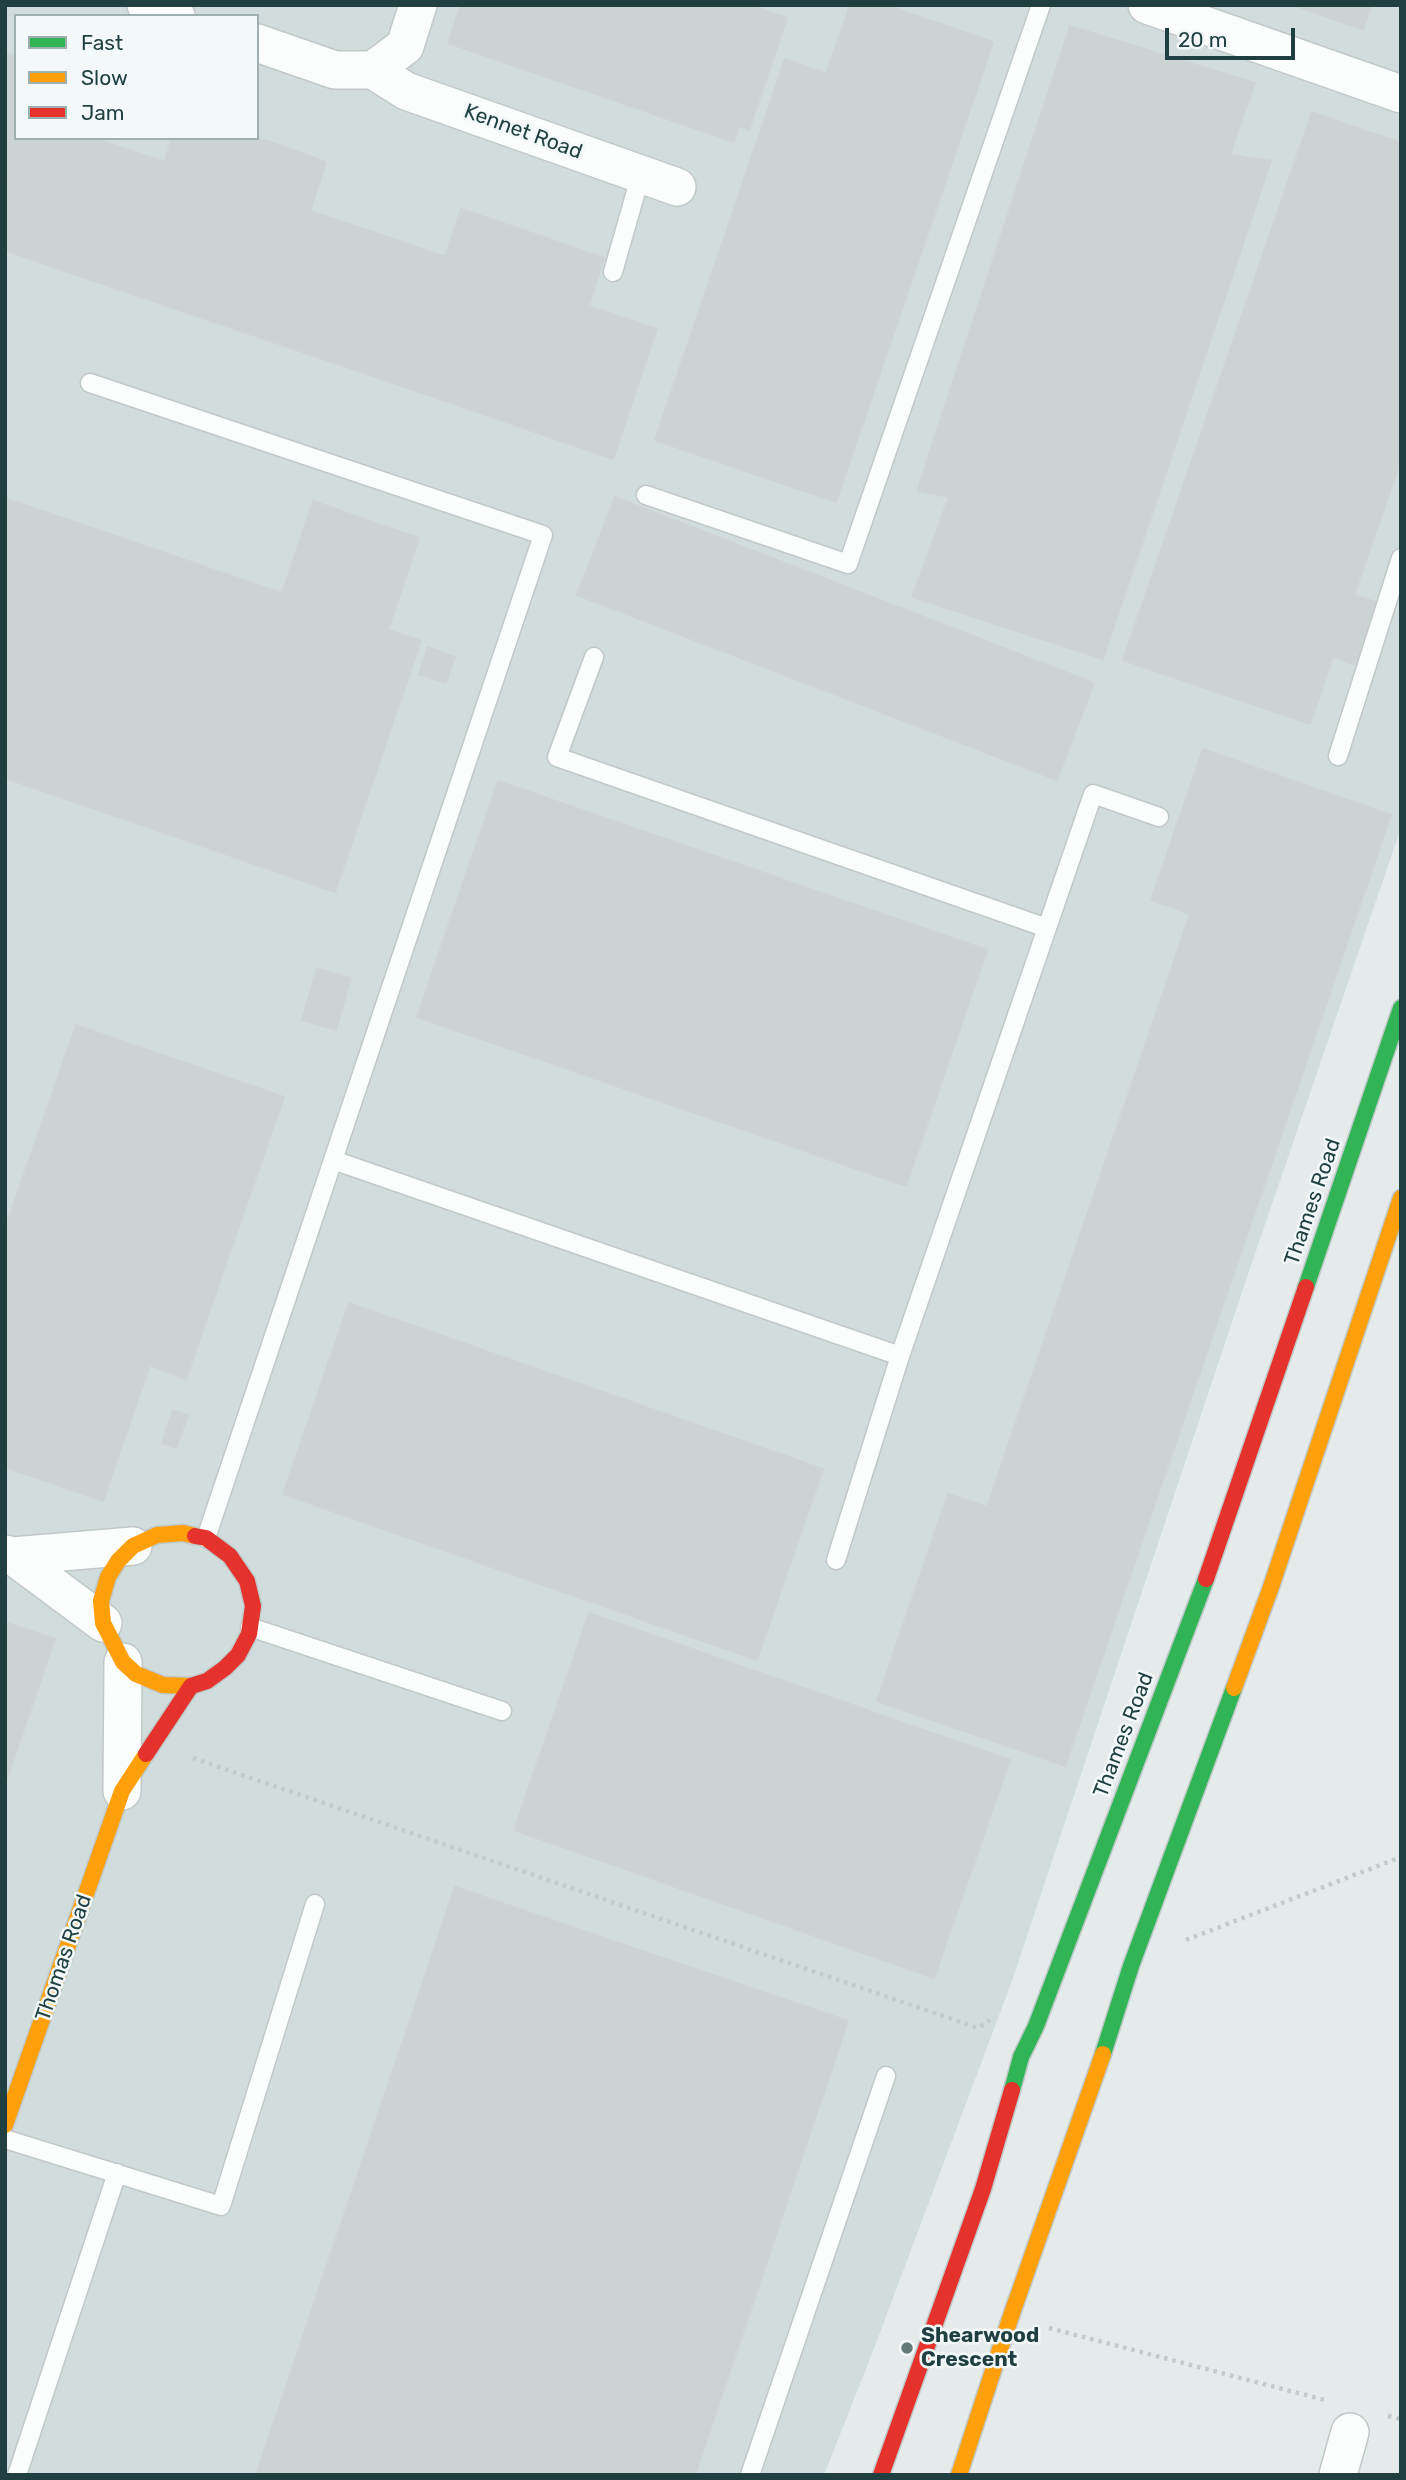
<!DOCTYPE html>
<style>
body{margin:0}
#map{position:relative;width:1406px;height:2480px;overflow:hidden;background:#e4ebea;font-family:Rubik,sans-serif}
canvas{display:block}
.frame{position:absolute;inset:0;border:7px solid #1f3f41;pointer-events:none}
.legend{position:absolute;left:14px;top:14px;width:245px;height:126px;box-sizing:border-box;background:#f2f9f8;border:2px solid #9eafaf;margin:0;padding:9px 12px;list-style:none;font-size:21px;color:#1f3f41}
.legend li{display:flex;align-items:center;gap:14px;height:35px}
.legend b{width:35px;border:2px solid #9eafaf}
.scale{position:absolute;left:1165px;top:28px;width:130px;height:32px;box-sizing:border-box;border:4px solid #1f3f41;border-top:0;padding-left:9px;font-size:21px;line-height:24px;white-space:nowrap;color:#1f3f41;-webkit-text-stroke:5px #f2f9f8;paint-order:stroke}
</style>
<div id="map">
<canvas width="1406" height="2480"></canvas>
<div class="frame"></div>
<ul class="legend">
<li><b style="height:9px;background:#30b455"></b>Fast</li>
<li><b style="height:9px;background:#ff9f0a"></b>Slow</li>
<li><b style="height:9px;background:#e5322d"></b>Jam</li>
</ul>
<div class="scale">20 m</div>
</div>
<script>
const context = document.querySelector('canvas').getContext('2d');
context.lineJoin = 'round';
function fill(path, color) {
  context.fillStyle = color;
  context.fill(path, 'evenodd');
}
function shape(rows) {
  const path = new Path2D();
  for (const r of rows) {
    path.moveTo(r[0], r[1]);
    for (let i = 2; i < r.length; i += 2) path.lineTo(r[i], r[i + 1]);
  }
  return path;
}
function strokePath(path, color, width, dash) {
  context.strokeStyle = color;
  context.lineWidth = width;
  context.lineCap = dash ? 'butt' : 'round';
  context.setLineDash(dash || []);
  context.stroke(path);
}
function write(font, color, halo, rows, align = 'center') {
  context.font = font + ' Rubik,sans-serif';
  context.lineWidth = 5;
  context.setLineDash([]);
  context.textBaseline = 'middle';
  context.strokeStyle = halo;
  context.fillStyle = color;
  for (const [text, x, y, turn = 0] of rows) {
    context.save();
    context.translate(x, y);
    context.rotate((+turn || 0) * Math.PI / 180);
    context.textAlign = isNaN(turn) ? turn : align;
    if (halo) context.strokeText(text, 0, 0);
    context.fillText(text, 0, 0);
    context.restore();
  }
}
const built = shape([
 [5,5,1401,5,1401,828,1248,1274,1012,1981,875,2346,824,2475,5,2475],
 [16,16,257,16,257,138,16,138]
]);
const building = shape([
 [461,5,750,5,787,18,749,130,739,126,734,142,448,43,461,5],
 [850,5,886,5,993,42,966,122,826,74,850,5],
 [1294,5,1371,5,1363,30,1294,5],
 [1070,26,1255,83,1230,154,1271,161,1103,659,912,597,949,497,917,491,1070,26],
 [5,53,16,57,16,111,5,108,5,53],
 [785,59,966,122,836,502,655,440,785,59],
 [5,108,16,111,16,138,22,138,5,188,5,108],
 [1312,112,1401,143,1401,460,1354,595,1385,605,1363,668,1333,657,1310,724,1123,660,1312,112],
 [257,137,326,162,310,211,237,186,254,138,257,137],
 [22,138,96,139,53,267,5,250,5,188,22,138],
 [172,138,254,138,237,186,165,161,172,138],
 [96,139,237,186,193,315,53,267,96,139],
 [237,186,376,233,332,362,193,315,237,186],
 [461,209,532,233,515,281,445,257,461,209],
 [376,233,515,281,471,410,332,362,376,233],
 [532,233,604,258,589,305,515,281,532,233],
 [515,281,657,329,613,459,471,410,515,281],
 [615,497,1094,683,1057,780,577,595,615,497],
 [5,498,421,641,335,892,5,778,5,498],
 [313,501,419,538,388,630,282,593,313,501],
 [428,647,455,657,446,683,419,674,428,647],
 [1203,749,1391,815,1065,1766,877,1701,948,1494,987,1507,1190,914,1151,900,1203,749],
 [498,781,987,950,906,1186,417,1017,498,781],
 [317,968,351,978,336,1030,302,1020,317,968],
 [76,1025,284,1097,186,1379,150,1365,103,1501,5,1467,5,1229,76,1025],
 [349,1303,823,1469,757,1660,283,1494,349,1303],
 [173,1410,188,1415,176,1448,162,1443,173,1410],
 [589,1613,1010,1760,934,1978,514,1830,589,1613],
 [5,1622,55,1639,5,1784,5,1622],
 [455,1887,848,2021,695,2475,256,2475,455,1887]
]);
const path = shape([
 [193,1758,978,2028,990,2020],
 [1186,1940,1401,1857],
 [1049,2328,1325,2400],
 [1388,2416,1401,2419]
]);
const lane = shape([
 [613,272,641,174],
 [90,383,543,535,206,1538],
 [646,495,848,564,1041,5],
 [594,657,557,757,1047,928],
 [1338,756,1401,558],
 [333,1160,900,1356],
 [836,1560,900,1356,1093,794,1159,817],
 [250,1627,502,1711],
 [5,2139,221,2206,315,1904],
 [17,2475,117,2173],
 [750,2475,886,2076]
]);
const street = shape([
 [146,5,176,16],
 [1147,5,1401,94],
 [257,43,335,70,373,70,406,91,677,187],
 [373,70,405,46,418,5],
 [5,1554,13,1556,103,1623],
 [13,1556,133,1546],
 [122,1791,123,1662],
 [1338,2475,1350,2432]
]);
const fast = shape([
 [1306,1287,1401,1008],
 [1103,2054,1131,1966,1234,1688],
 [1012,2090,1021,2057,1036,2026,1206,1579]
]);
const slow = shape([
 [191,1686,163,1685,136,1674,123,1662,103,1623,101,1601,108,1577,118,1561,133,1546,157,1535,183,1533,195,1536],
 [1234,1688,1271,1587,1401,1198],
 [5,2125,122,1791,146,1754],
 [959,2475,1010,2319,1103,2054]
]);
const jam = shape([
 [1206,1579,1306,1287],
 [146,1754,191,1686,207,1681,225,1668,238,1655,249,1634,253,1606,247,1581,230,1556,206,1538,195,1536],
 [881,2475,983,2189,1012,2090]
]);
const markers = [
 [907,2348,7,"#647b7c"]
];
const streetNames = [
 ["Kennet Road",523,132,20],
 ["Thames Road",1313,1202,-71],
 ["Thames Road",1124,1735,-69],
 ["Thomas Road",64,1958,-71]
];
const poiNames = [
 ["Shearwood",921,2336],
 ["Crescent",921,2360]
];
fill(built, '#d1dddd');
fill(building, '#ccd4d3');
strokePath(building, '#cdd4d3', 2);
strokePath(lane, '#c1c8c7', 21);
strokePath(street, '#c1c8c7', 40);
strokePath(fast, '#bfc9c8', 19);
strokePath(slow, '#bfc9c8', 19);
strokePath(jam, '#bfc9c8', 19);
strokePath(path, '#c0cbca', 4.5, [3.5, 5]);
strokePath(lane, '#fbfcfc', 18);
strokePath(street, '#fbfcfc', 37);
strokePath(fast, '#30b455', 16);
strokePath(slow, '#ff9f0a', 16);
strokePath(jam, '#e5322d', 16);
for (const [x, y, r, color] of markers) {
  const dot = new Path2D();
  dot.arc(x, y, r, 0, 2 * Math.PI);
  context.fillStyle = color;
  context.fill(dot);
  strokePath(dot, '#f2f9f8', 2.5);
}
write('21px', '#1f3f41', '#f2f9f8', streetNames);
write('bold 21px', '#1f3f41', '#f2f9f8', poiNames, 'left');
</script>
